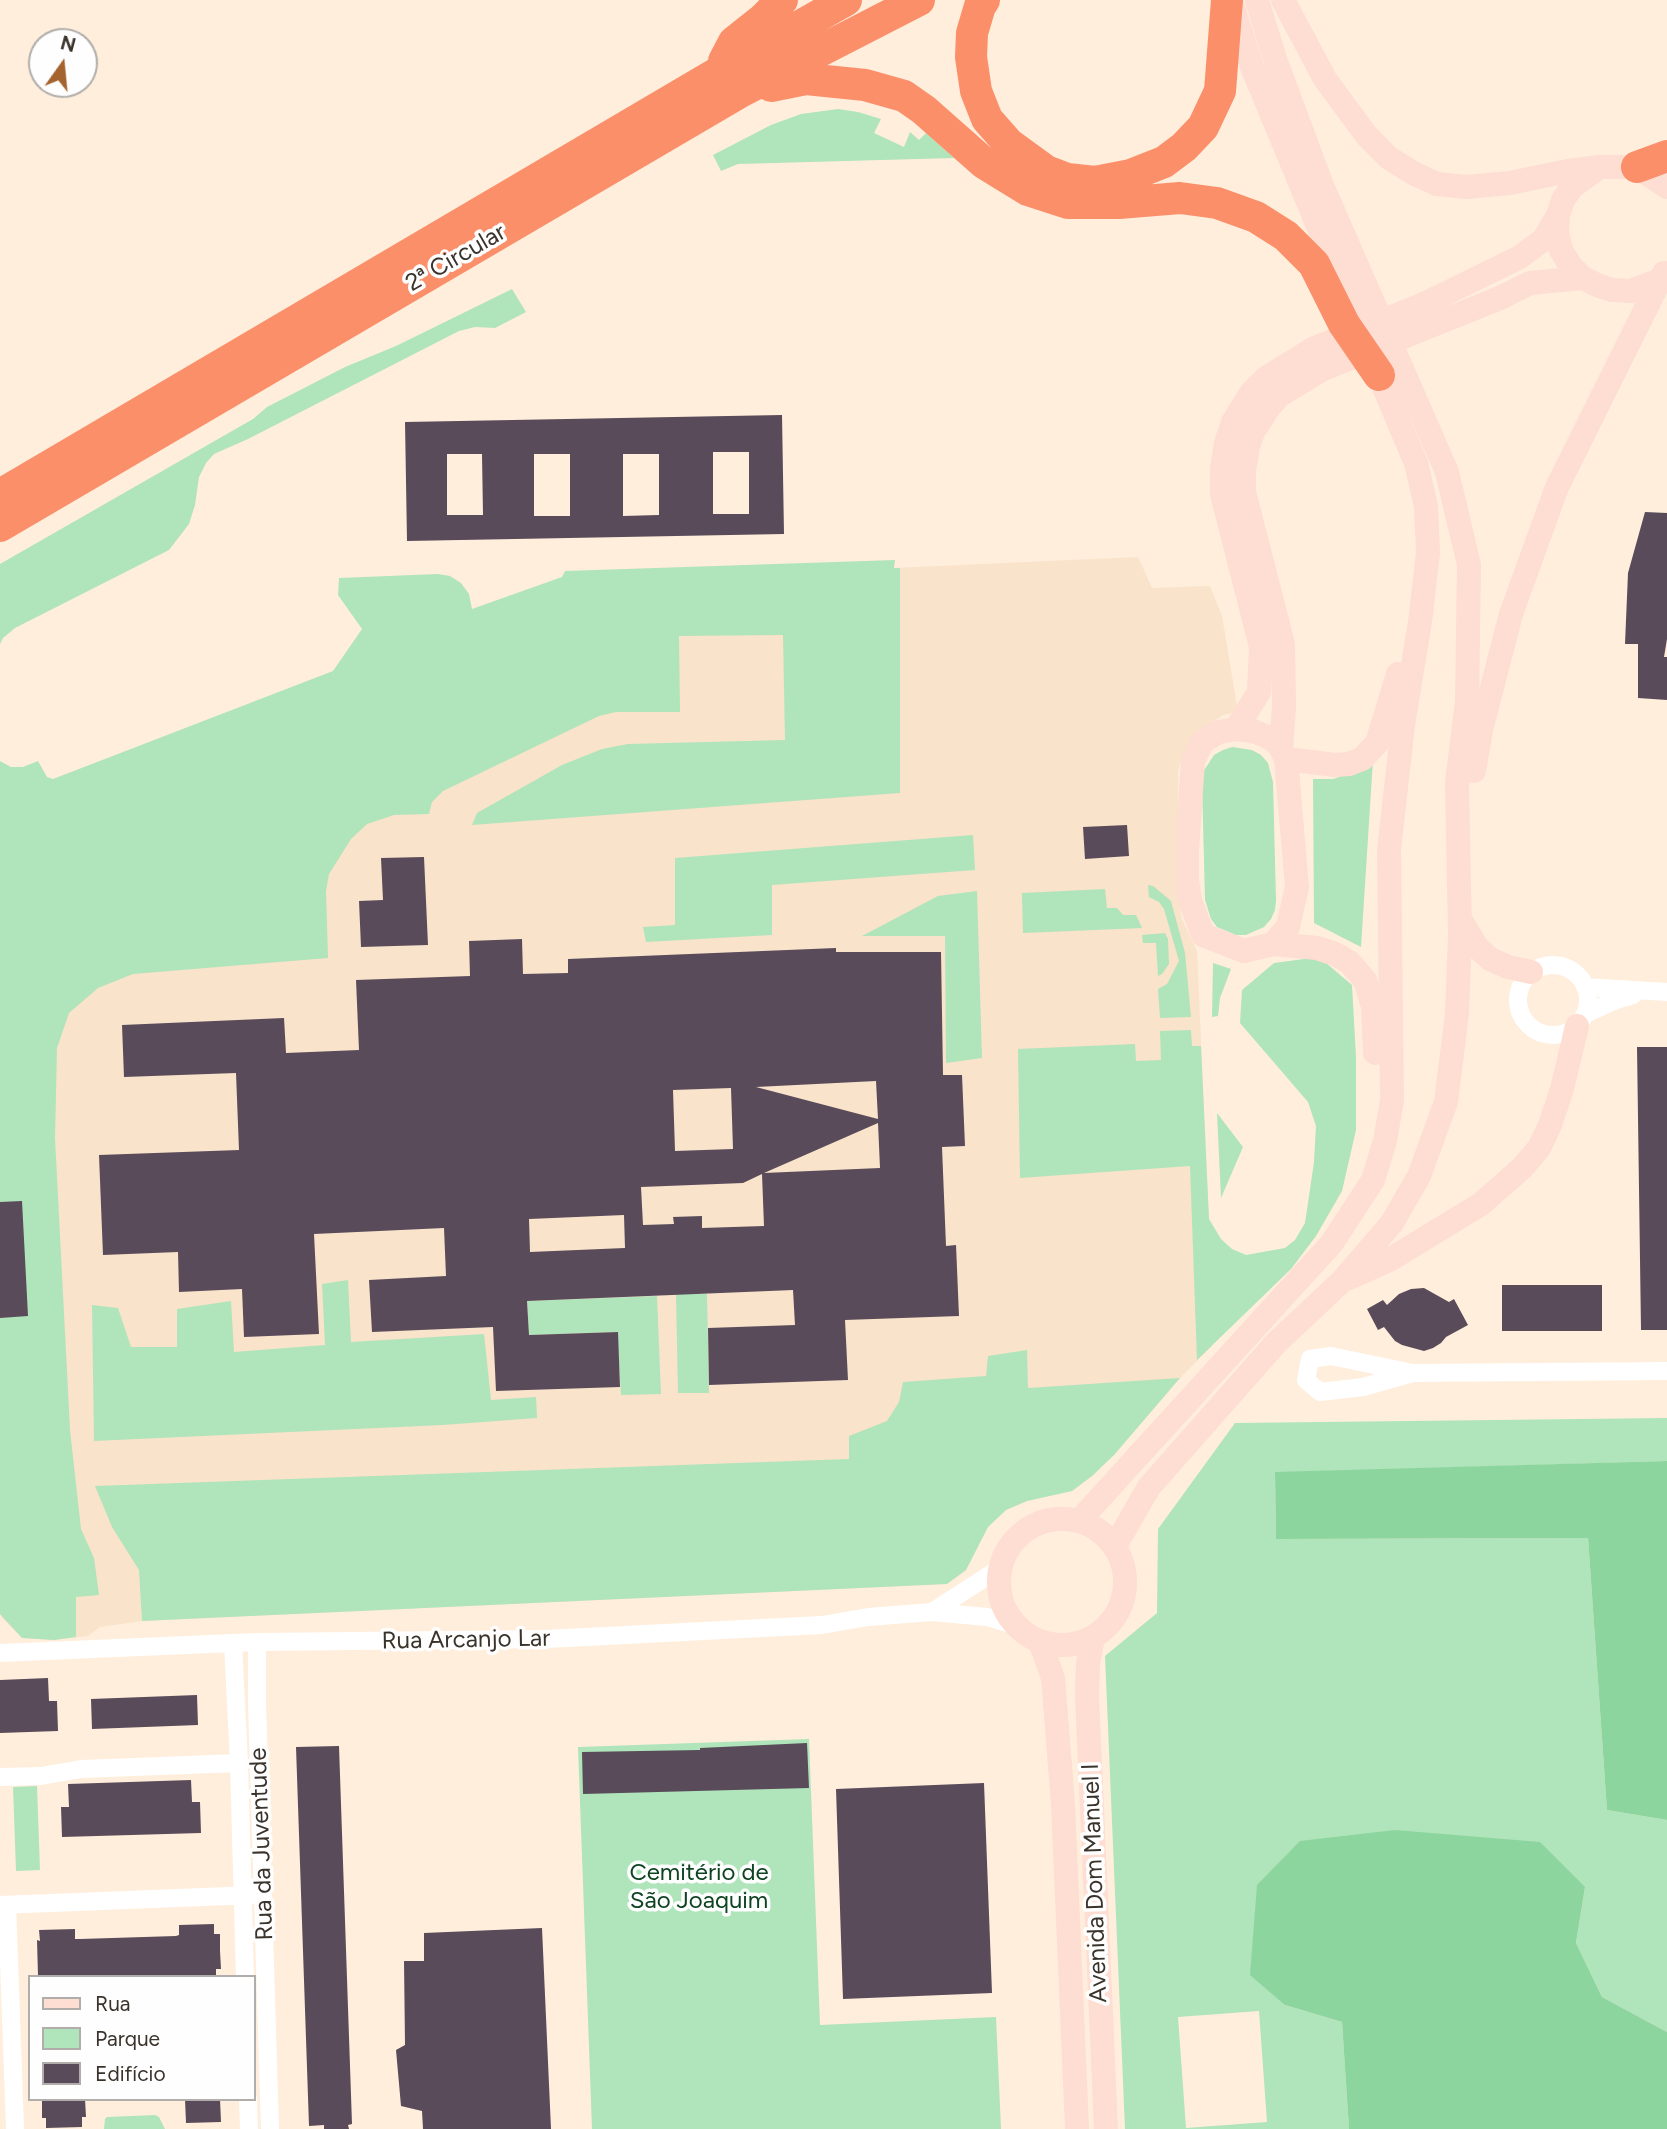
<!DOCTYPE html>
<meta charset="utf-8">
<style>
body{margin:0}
#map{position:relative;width:1667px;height:2129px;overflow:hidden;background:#ffeedc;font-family:Figtree,sans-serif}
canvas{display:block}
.legend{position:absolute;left:28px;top:1975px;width:228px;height:126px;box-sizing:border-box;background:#fefefe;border:2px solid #b0adaa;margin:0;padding:9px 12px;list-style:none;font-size:21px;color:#3a332c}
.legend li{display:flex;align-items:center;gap:14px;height:35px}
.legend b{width:35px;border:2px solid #b0adaa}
.north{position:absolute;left:28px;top:28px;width:70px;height:70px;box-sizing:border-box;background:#fefefe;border:2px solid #b0adaa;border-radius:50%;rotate:15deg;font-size:19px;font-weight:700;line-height:28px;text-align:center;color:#3a332c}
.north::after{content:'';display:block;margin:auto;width:24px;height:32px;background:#a5632f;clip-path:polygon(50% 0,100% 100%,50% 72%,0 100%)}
</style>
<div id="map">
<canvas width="1667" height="2129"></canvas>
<ul class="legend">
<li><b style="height:9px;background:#feddd2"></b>Rua</li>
<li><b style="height:19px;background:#b0e4bb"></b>Parque</li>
<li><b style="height:19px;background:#594b5a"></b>Edifício</li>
</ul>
<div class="north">N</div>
</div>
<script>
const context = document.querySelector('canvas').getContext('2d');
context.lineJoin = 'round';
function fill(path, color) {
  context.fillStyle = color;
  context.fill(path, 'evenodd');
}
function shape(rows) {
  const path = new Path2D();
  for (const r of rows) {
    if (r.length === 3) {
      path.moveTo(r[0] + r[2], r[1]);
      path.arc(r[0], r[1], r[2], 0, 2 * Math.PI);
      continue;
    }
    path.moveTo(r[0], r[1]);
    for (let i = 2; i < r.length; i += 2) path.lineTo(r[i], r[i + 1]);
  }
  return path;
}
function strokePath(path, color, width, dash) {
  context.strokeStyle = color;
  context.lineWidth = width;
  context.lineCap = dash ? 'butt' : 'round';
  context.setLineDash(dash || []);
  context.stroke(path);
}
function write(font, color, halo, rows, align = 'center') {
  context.font = font + ' Figtree,sans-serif';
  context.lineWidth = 7;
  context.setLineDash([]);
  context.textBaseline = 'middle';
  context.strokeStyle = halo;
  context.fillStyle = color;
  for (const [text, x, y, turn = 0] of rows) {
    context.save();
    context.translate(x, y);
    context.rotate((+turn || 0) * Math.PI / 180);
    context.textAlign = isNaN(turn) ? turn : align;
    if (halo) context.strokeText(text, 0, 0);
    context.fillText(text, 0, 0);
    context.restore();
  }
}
const built = shape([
 [1138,557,1152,588,1210,586,1222,616,1238,712,1223,715,1197,733,1183,755,1178,771,1179,901,1182,919,1197,951,1209,1219,1212,1346,1180,1378,1114,1455,1092,1476,1072,1491,1027,1501,1006,1510,988,1527,966,1570,947,1584,142,1621,100,1627,88,1636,54,1640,22,1638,2,1618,0,1614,0,811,584,582]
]);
const green = shape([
 [838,109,858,112,881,119,874,133,904,147,910,132,919,140,926,133,954,158,738,164,721,171,713,155,771,125,801,114],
 [512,289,526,312,495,328,475,327,459,331,248,439,214,454,206,463,199,477,195,505,189,524,169,550,15,628,3,638,0,644,0,564,253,419,267,407,345,367,396,346],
 [895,560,894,568,900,568,900,793,472,825,477,813,562,765,602,749,628,744,785,740,783,635,679,636,680,712,616,712,599,716,443,791,432,802,429,814,394,815,367,824,351,839,329,874,326,891,328,958,133,974,98,988,69,1013,57,1048,55,1138,70,1430,81,1529,94,1558,99,1595,76,1597,76,1637,54,1640,22,1638,0,1614,0,761,11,767,23,767,38,761,47,777,53,779,333,671,362,629,338,595,339,578,438,574,450,576,461,583,469,594,472,609,562,577,565,571],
 [1232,747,1252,750,1261,755,1268,763,1273,782,1276,900,1275,910,1271,919,1264,927,1246,935,1236,935,1217,927,1211,919,1205,900,1202,782,1203,772,1214,755,1223,750],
 [1373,760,1361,947,1314,923,1313,779,1333,779,1360,770],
 [973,835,975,870,772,885,772,935,646,942,643,927,675,925,675,858],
 [1148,885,1153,886,1171,901,1185,953,1191,1017,1160,1018,1158,989,1167,984,1179,961,1164,909,1159,902,1149,897],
 [1105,889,1107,908,1117,908,1123,915,1136,915,1142,928,1023,933,1022,893],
 [977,891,982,1058,946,1063,945,936,862,936,938,896],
 [1165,933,1168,939,1169,964,1162,974,1158,976,1156,943,1143,943,1142,935],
 [1319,957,1352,985,1356,1057,1356,1130,1342,1191,1316,1236,1291,1269,1197,1360,1190,1166,1020,1178,1018,1049,1135,1044,1136,1061,1161,1060,1160,1031,1191,1030,1192,1046,1201,1046,1209,1219,1221,1239,1232,1249,1246,1255,1285,1248,1295,1240,1305,1223,1314,1162,1316,1126,1308,1102,1240,1023,1242,990,1274,963],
 [1213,963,1231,969,1220,998,1218,1016,1212,1017],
 [1217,1113,1243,1147,1221,1198],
 [348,1280,351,1342,484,1334,491,1400,536,1397,537,1418,443,1425,94,1441,92,1305,118,1308,131,1347,177,1347,177,1309,231,1301,234,1352,325,1345,322,1284],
 [676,1294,707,1294,709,1393,678,1393],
 [657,1296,661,1394,621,1395,617,1332,529,1335,527,1301],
 [1027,1350,1028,1388,1180,1378,1114,1455,1092,1476,1072,1491,1027,1501,1006,1510,988,1527,966,1570,947,1584,142,1621,139,1570,112,1527,95,1486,849,1459,849,1436,887,1421,899,1402,903,1382,986,1376,988,1356],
 [1667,1418,1667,1461,1275,1473,1276,1539,1588,1538,1607,1810,1667,1820,1667,2129,1667,2032,1602,1997,1576,1943,1585,1887,1285,2005,1342,2022,1349,2129,1125,2129,1105,1656,1157,1613,1158,1529,1235,1423],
 [1259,2011,1267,2122,1186,2128,1178,2017],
 [809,1739,820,2025,996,2017,1001,2129,592,2129,578,1747],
 [37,1786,40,1870,16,1871,13,1787],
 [155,2115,159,2117,165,2129,104,2129,105,2119,107,2117]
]);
const forest = shape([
 [1667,1461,1667,1820,1607,1810,1588,1538,1276,1539,1275,1472],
 [1395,1830,1540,1842,1585,1887,1576,1943,1602,1997,1667,2032,1667,2129,1349,2129,1342,2022,1285,2005,1250,1975,1257,1885,1300,1841]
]);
const building = shape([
 [782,415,784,534,407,541,405,422],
 [713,452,749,452,749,514,713,514],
 [447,454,482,454,483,515,447,515],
 [534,454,570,454,570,516,534,516],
 [623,454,659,454,659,515,623,516],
 [1645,512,1667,513,1667,639,1664,657,1667,657,1667,700,1638,698,1638,644,1625,644,1628,573],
 [1127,825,1129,856,1085,859,1083,827],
 [424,857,428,945,361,947,359,901,383,900,381,858],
 [522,939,523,974,568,973,568,959,836,948,836,952,941,952,943,1075,962,1075,965,1146,942,1147,946,1246,956,1245,959,1316,845,1320,848,1380,709,1385,708,1328,795,1325,793,1290,527,1301,529,1335,618,1332,620,1387,496,1391,493,1327,372,1332,369,1280,446,1276,444,1228,314,1234,319,1334,244,1337,242,1289,179,1292,178,1252,103,1255,99,1155,239,1150,236,1073,124,1077,122,1025,284,1018,286,1053,359,1050,356,980,470,976,469,941],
 [876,1081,878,1119,756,1087],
 [731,1088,733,1149,675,1151,673,1090],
 [878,1123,880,1168,764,1173],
 [762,1174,764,1226,702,1228,702,1216,673,1217,674,1224,643,1225,641,1187,743,1183],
 [624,1215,625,1248,530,1252,529,1219],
 [1637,1047,1667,1047,1667,1330,1641,1330],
 [22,1201,28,1316,0,1318,0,1202],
 [1502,1285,1602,1285,1602,1331,1502,1331],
 [1424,1288,1449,1302,1454,1299,1468,1325,1446,1337,1441,1343,1433,1348,1424,1351,1402,1345,1395,1341,1384,1327,1378,1330,1367,1309,1383,1300,1387,1305,1399,1294,1411,1289],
 [48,1678,49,1701,57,1701,58,1731,0,1733,0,1680],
 [197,1695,198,1725,92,1729,91,1699],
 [807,1743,809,1788,583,1794,582,1752,700,1750,700,1748],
 [339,1746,352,2124,348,2125,349,2129,324,2129,324,2125,309,2126,296,1747],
 [191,1780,192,1802,200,1802,201,1833,62,1837,61,1807,69,1807,68,1784],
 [984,1783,992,1993,843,1999,836,1789],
 [214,1924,214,1934,220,1934,220,1951,221,1969,216,1969,216,1977,38,1976,37,1940,40,1941,39,1930,75,1929,75,1939,80,1939,176,1936,179,1935,179,1925],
 [542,1928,551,2129,423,2129,422,2111,401,2106,396,2050,405,2045,404,1961,424,1961,424,1933],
 [42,2099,85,2099,86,2117,82,2117,82,2127,46,2128,46,2118,42,2118],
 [185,2099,220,2099,221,2122,186,2123]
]);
const street = shape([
 [1553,1000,35],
 [1585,987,1667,992],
 [1585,1014,1616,1000,1633,995],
 [1413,1373,1363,1387,1320,1392,1306,1380,1310,1359,1331,1356,1413,1373,1667,1371],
 [932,1612,1000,1568],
 [257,1642,257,1702,270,2129],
 [233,1643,239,1763,245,1977],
 [0,1653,257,1642,546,1639,822,1625,868,1617,932,1612,987,1617,1017,1626],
 [0,1777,41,1776,81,1769,239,1763],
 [0,1905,254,1895],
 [7,1905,15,2129],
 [248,2099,249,2129]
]);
const secondary = shape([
 [1283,0,1325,79,1367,136,1389,158,1415,174,1437,184,1466,187,1510,183,1568,171,1599,167],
 [1231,1,1252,67,1359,325],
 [1664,273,1660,280,1631,291,1612,290,1597,285,1583,278,1570,265,1561,250,1557,233,1558,215,1563,200,1572,187,1599,167,1637,167,1667,187],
 [1236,729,1259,692,1261,647,1222,494,1222,469,1226,443,1233,422,1251,393,1266,378,1313,349,1422,305,1520,257,1544,239,1558,215],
 [1236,729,1253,731,1270,738,1280,746,1286,759,1297,887,1288,927,1273,944,1244,951,1203,935,1190,900,1187,881,1187,850,1193,761,1203,741,1219,732,1236,729],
 [1281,749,1284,706,1283,644,1244,492,1244,471,1248,447,1253,432,1269,407,1280,395,1323,369,1500,298,1530,283,1583,278],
 [1286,759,1335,765,1349,764,1362,759,1377,743,1398,674],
 [1474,771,1481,730,1511,614,1557,487,1660,280],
 [1460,919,1477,947,1490,959,1508,967,1531,972],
 [1273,944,1317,948,1335,954,1349,962,1365,980,1373,1006,1375,1053],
 [1349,1278,1391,1259,1481,1204,1522,1168,1539,1148,1550,1125,1562,1089,1577,1026],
 [1062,1582,63],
 [1079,1521,1332,1243,1373,1180,1385,1141,1392,1100,1389,850,1403,725,1420,622,1428,553,1426,506,1416,463,1372,359],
 [1115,1546,1149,1487,1276,1343,1342,1281,1392,1223,1419,1176,1446,1102,1457,1014,1460,935,1457,782,1467,702,1469,565,1447,472,1321,183,1275,59,1257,0],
 [1093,1638,1088,1663,1087,1696,1106,2129],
 [1040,1641,1053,1678,1063,1804,1077,2129]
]);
const highway = shape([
 [984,0,980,6,972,33,971,57,976,91,987,119,1009,144,1046,171,1067,179,1095,182,1131,175,1164,162,1184,147,1203,127,1220,91,1227,0],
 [724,61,734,42,763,19,782,0],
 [771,86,806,79,865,85,904,96,924,110,984,163,1028,190,1068,203,1119,203,1180,198,1217,203,1256,217,1286,236,1314,264,1344,324,1379,375],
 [1637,167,1667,156],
 [0,495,719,72,846,0],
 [0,526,742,91,919,0]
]);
const streetNames = [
 ["2ª Circular",456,258,-30],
 ["Rua Arcanjo Lar",466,1640,-1],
 ["Rua da Juventude",262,1844,-92],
 ["Avenida Dom Manuel I",1095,1883,-92]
];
const parkNames = [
 ["Cemitério de",699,1873],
 ["São Joaquim",699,1901]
];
fill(built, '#f9e3cb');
fill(green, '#b0e4bb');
fill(forest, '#8dd59e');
fill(building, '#594b5a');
strokePath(street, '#fff', 18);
strokePath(secondary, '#feddd2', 24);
strokePath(highway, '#fb8f6a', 32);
write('24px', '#3a332c', '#fefefe', streetNames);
write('24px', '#0e4421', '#fefefe', parkNames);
</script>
